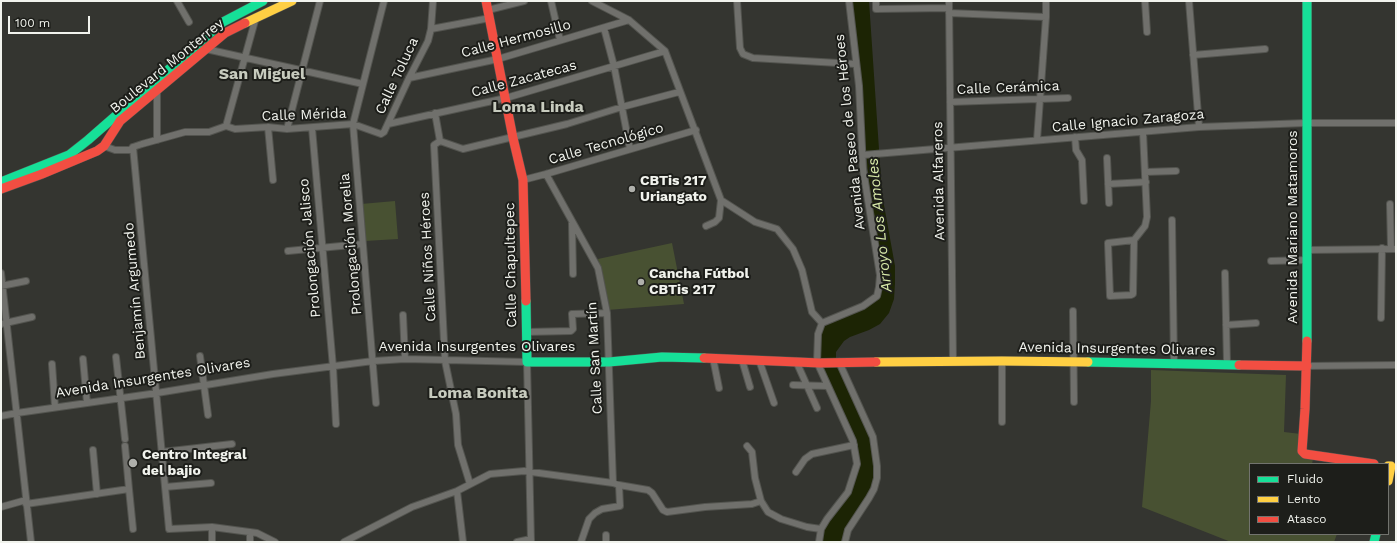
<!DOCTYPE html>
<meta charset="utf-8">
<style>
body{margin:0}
#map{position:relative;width:1397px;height:543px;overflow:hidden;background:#343530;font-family:"Work Sans",sans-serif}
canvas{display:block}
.frame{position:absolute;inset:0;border:2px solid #f1f3ed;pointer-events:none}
.legend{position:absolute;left:1249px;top:463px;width:140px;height:72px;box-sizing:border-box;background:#1d1e1a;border:1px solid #72736e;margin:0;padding:5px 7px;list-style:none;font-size:12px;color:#f1f3ed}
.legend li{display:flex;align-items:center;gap:8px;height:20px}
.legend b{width:20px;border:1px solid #72736e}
.scale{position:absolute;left:8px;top:16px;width:82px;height:18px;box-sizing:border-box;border:2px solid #f1f3ed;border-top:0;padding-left:5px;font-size:12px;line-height:14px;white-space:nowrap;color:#f1f3ed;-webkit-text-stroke:3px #1d1e1a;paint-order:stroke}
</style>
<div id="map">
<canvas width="1397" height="543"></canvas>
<div class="frame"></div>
<ul class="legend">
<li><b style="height:5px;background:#16e098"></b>Fluido</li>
<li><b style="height:5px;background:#ffcf43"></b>Lento</li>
<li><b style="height:5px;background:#f24e42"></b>Atasco</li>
</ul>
<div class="scale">100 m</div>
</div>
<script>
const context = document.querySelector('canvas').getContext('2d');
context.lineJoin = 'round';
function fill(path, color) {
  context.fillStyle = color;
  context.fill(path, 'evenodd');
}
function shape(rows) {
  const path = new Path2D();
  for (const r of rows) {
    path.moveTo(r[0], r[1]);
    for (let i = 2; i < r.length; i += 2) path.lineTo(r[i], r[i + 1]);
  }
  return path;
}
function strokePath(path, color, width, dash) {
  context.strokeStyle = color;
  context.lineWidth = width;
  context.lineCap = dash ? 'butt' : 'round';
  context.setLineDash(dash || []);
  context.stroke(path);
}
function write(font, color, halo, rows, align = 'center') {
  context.font = font + ' "Work Sans",sans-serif';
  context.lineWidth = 4;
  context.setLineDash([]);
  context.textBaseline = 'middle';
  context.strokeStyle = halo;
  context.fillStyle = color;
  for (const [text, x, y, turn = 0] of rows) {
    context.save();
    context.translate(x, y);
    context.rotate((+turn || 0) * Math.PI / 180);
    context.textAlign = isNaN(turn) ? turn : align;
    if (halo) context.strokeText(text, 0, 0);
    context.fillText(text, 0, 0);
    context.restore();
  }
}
const green = shape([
 [395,201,398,239,365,241,361,204],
 [672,243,684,304,607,310,598,259],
 [1151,370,1286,375,1284,432,1301,434,1300,455,1313,459,1312,464,1250,464,1250,534,1337,534,1334,542,1231,542,1142,507,1151,401]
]);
const water = shape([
 [851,1,869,1,882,194,895,266,895,283,894,299,889,313,880,324,869,330,850,337,844,341,836,352,836,363,871,438,875,470,872,485,867,496,847,526,843,535,842,542,822,542,824,530,828,522,849,494,859,463,829,386,822,363,819,349,821,329,824,324,879,298,882,288,871,202]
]);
const street = shape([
 [177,1,189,22],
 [551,1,560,40],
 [592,1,629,20,665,51,721,200,755,222,777,229,793,249,802,270,812,312,822,323],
 [737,1,740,48,743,54,753,58,855,64],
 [876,1,876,9,949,8],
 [949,1,953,362],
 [1145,1,1147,32],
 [1189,1,1199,127],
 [488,10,524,1],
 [949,13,1046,17],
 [604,28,614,66,630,149],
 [431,29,490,18],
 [206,49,363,84],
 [1193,55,1265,49],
 [409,78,498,59,629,20],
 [157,90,157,140],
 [950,102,1068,98],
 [435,113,440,141],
 [388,124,506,98,665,51],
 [226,126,235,129,268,127,287,129,353,124,381,134,384,132,409,78,428,41,431,29,433,1],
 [226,126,256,17],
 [268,127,273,180],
 [312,128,333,367,336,424],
 [287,129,320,1],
 [1075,137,1076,150,1082,160,1084,201],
 [1037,140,1046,17,1046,1],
 [440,141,434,145,445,361,456,414,458,445,470,484],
 [440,141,463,149,567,124,622,107,679,92],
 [104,146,115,150,130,150,133,147,142,144,185,132,209,132,226,126],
 [133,147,169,529,212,527,257,533,275,542],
 [863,155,1199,127,1306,123,1396,123],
 [1107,158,1109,203],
 [1145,172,1176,171],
 [546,174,598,268,607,313,613,483],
 [523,180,546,174,696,130],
 [1108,184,1146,182],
 [1390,204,1391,249],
 [1172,220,1174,365],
 [572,223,573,274],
 [706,226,715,222,719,218,721,200],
 [1134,240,1108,243,1110,296,1131,295,1133,294,1134,240,1145,226,1147,217,1143,132],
 [1307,250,1396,249],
 [288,251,362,244],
 [1271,261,1307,260],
 [1,273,31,542],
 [1225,273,1227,364],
 [1,286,26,281],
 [1073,311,1074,402],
 [403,315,405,359],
 [1381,318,1382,248],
 [1,324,32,317],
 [1226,325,1256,323],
 [526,332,571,331,573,329,572,314,607,313],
 [200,356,208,415],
 [116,357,125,439],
 [713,358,719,388],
 [83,359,87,403],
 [742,360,750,387],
 [759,360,774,403],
 [796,361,817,408],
 [839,362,873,437,877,466,877,478,874,489,869,498,848,530,845,542],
 [52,364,55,407],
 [1307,366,1396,365],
 [793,385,827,386],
 [376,403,353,124,384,1],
 [1,416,17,413,157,393,273,374,373,361,405,359,527,362,531,542],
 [1002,422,1002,361],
 [747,446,752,452,755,478,761,501,768,512,781,519,807,527,821,529],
 [93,450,97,494],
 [162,452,232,444],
 [796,472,805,459,812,454,854,445],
 [165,487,211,483],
 [129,489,133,529],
 [457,491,463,542],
 [26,504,129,489,125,446],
 [1,507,26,500],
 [250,532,250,542],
 [212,542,212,527],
 [344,542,412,507,457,491,490,474,524,471,613,483,619,485,648,490,652,493,663,510,667,512,705,507,752,504,761,501],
 [517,542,531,539],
 [581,542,589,519,595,513,602,509,620,506,619,485],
 [606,542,606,535],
 [819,542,821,529,827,519,848,492,857,464,853,441,817,362,818,334,822,323,863,306,877,296,879,287,880,275,863,169,859,86,849,1]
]);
const fast = shape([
 [1307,1,1307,341],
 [1,182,69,155,88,140,223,22,263,1],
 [526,301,527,362,609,362,662,357,704,358],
 [1088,362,1239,365],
 [1374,542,1376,534]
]);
const slow = shape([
 [245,23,292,1],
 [876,362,1002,361,1088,362],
 [1388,466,1391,466,1388,481]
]);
const jam = shape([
 [486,1,513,138,523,180,526,301],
 [1,189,42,174,97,151,104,146,120,121,225,33,245,23],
 [1307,341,1305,409,1302,451,1305,454,1374,464],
 [704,358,820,363,876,362],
 [1239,365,1307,366]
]);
const markers = [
 [632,189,4,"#afb0ab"],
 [641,282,4,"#afb0ab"],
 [133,463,5,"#afb0ab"]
];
const streetNames = [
 ["Calle Hermosillo",516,39,-15],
 ["Boulevard Monterrey",167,66,-39],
 ["Calle Toluca",397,76,-65],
 ["Calle Zacatecas",524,79,-15],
 ["Calle Cerámica",1008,88,-2],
 ["Calle Mérida",304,115,-2],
 ["Calle Ignacio Zaragoza",1128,121,-5],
 ["Avenida Paseo de los Héroes",850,132,-96],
 ["Calle Tecnológico",606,144,-16],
 ["Avenida Alfareros",939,181,-91],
 ["Avenida Mariano Matamoros",1293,227,-90],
 ["Prolongación Morelia",351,244,-95],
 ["Prolongación Jalisco",310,248,-95],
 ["Calle Niños Héroes",428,257,-93],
 ["Calle Chapultepec",511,265,-91],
 ["Benjamín Argumedo",135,291,-95],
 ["Avenida Insurgentes Olivares",477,347],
 ["Avenida Insurgentes Olivares",1117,349,1],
 ["Calle San Martín",595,358,-93],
 ["Avenida Insurgentes Olivares",153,378,-9]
];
const poiNames = [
 ["CBTis 217",640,181],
 ["Uriangato",640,197],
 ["Cancha Fútbol",649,274],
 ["CBTis 217",649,290],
 ["Centro Integral",142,455],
 ["del bajio",142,471]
];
const waterNames = [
 ["Arroyo Los Amoles",880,225,-96]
];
const quarterNames = [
 ["San Miguel",262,74],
 ["Loma Linda",538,107],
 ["Loma Bonita",478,393]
];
fill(green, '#485132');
fill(water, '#1c2404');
strokePath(street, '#53544f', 8);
strokePath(fast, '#53544f', 10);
strokePath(slow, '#53544f', 10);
strokePath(jam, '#53544f', 10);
strokePath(street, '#70706c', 6);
strokePath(fast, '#16e098', 9);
strokePath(slow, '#ffcf43', 9);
strokePath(jam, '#f24e42', 9);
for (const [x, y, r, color] of markers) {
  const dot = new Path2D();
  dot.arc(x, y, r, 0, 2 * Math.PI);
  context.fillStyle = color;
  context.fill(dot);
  strokePath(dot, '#1d1e1a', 1.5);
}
write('14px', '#f1f3ed', '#1d1e1a', streetNames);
write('bold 14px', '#f1f3ed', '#1d1e1a', poiNames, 'left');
write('italic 15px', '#d7e9a8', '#1d1e1a', waterNames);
write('bold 16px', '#c7cbbe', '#1d1e1a', quarterNames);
</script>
